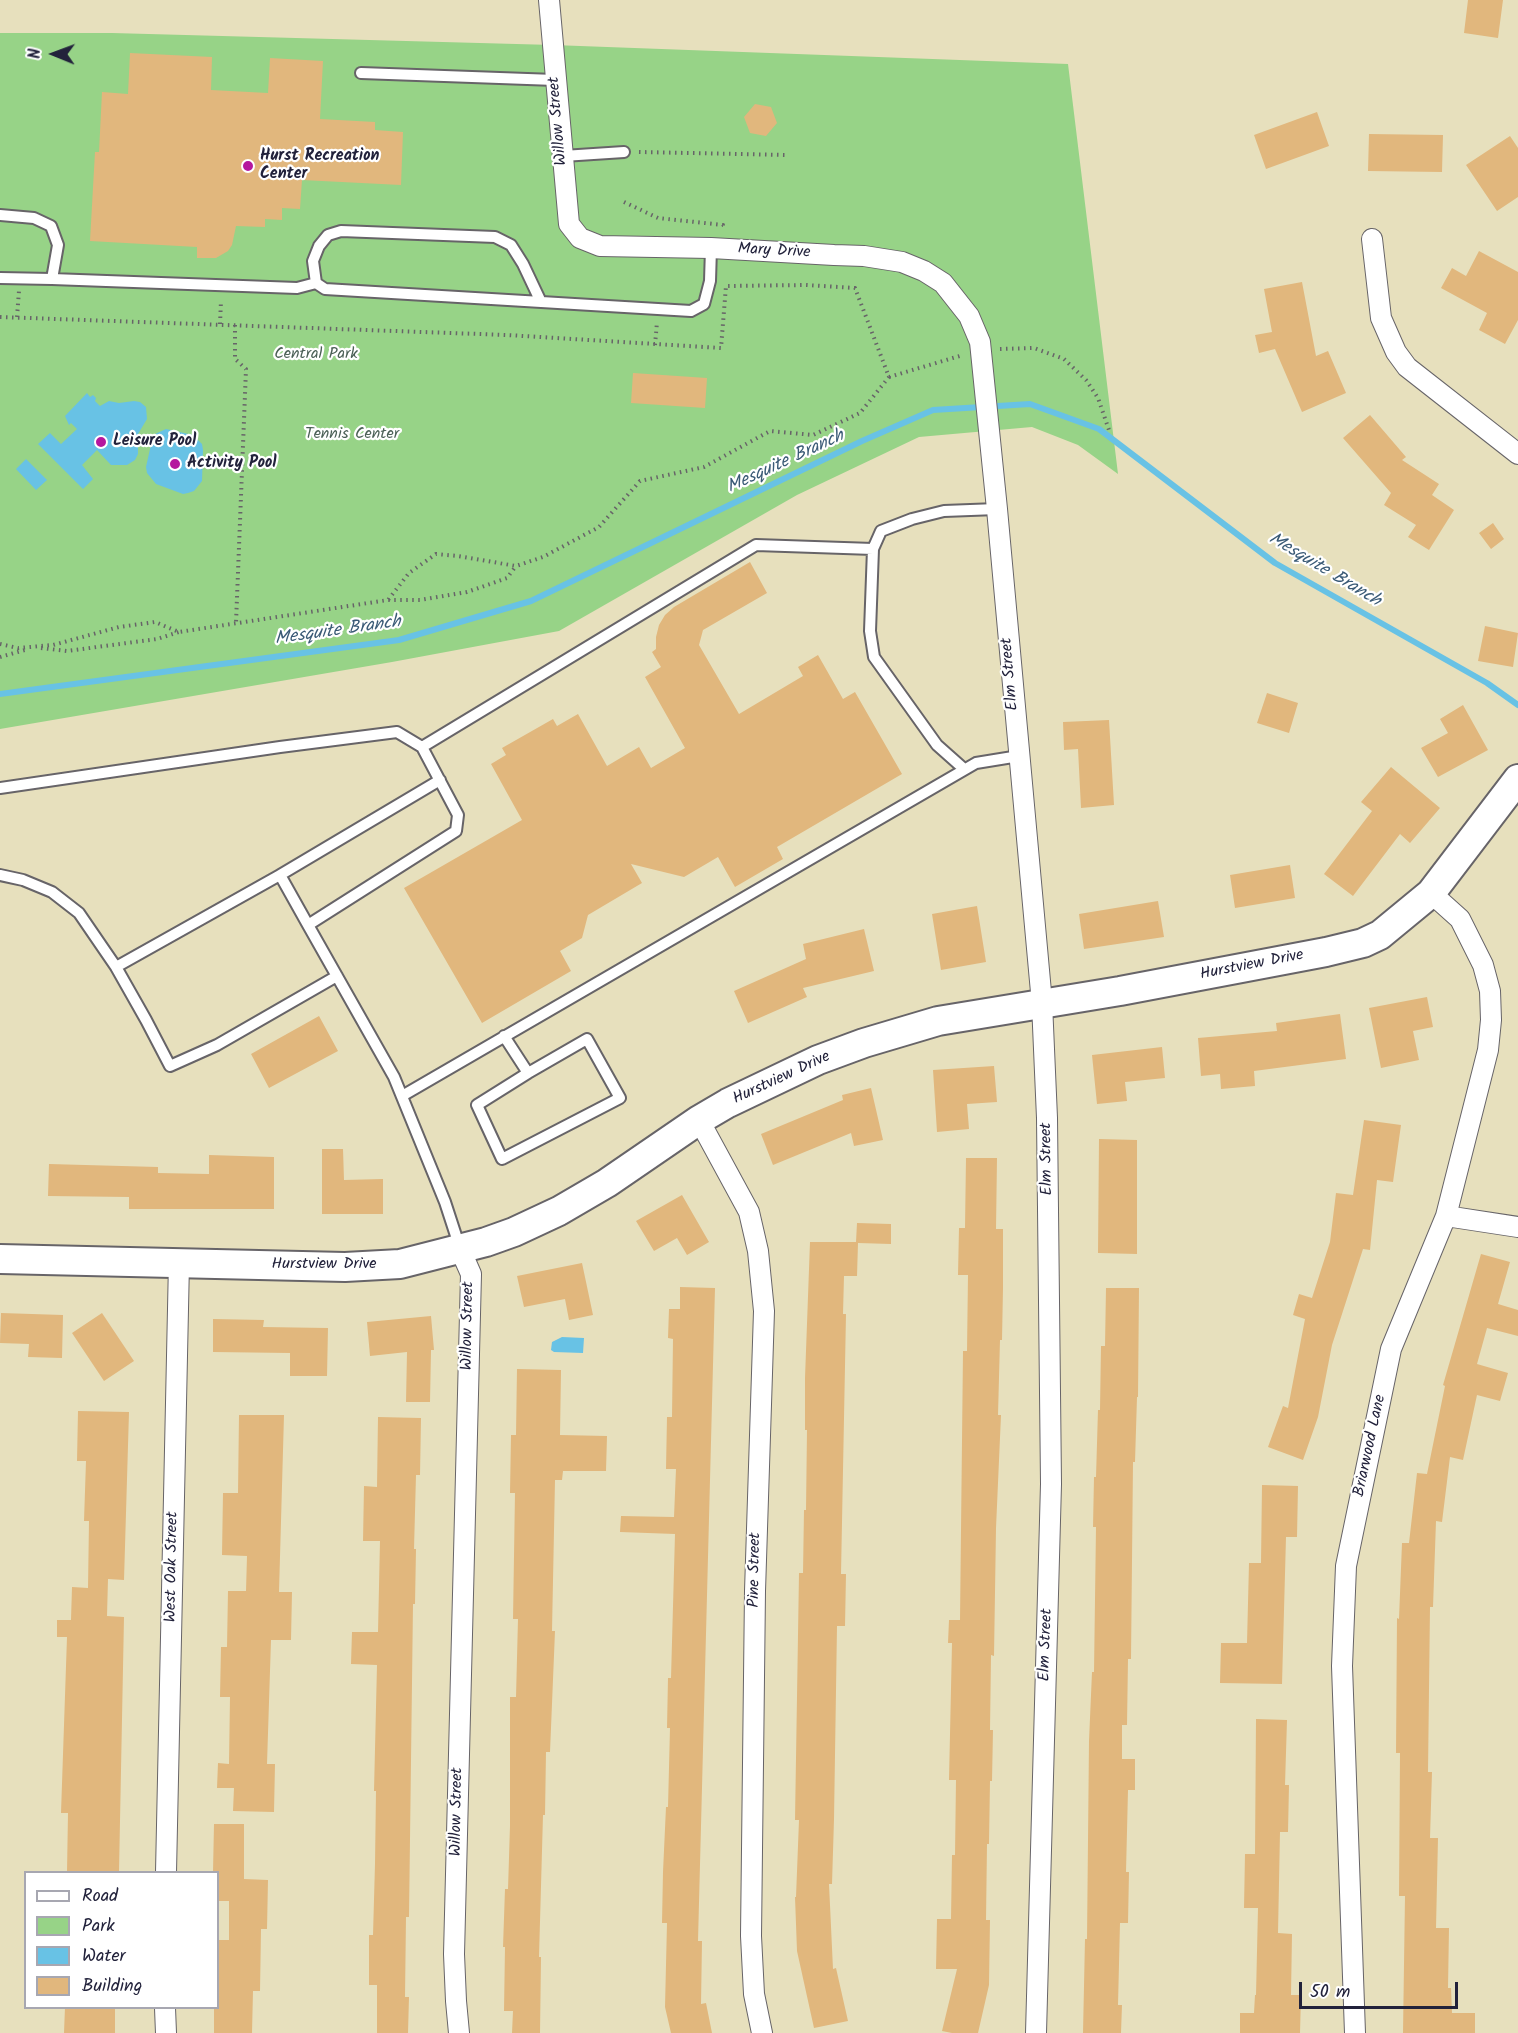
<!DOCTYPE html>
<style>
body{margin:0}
#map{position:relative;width:1518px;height:2033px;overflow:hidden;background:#e7e0bd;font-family:Kalam,sans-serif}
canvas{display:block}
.legend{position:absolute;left:24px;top:1871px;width:195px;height:138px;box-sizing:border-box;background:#fff;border:2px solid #a7a7b1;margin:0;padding:8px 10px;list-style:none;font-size:18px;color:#22223b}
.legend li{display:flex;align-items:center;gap:12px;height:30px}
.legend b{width:30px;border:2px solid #a7a7b1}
.north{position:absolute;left:24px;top:24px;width:60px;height:60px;-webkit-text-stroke:4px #fff;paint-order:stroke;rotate:271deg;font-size:16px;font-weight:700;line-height:24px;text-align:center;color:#22223b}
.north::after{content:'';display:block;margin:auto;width:21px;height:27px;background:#22223b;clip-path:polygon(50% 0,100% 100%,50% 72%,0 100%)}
.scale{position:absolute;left:1299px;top:1982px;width:159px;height:27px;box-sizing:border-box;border:3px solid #22223b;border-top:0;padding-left:8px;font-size:18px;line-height:21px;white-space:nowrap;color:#22223b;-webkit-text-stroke:4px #fff;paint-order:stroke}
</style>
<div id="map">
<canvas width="1518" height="2033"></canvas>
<ul class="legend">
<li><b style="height:8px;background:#fff"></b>Road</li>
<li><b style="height:16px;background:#97d387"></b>Park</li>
<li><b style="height:16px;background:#68c2e5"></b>Water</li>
<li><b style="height:16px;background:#e1b77d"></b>Building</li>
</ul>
<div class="north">N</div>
<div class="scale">50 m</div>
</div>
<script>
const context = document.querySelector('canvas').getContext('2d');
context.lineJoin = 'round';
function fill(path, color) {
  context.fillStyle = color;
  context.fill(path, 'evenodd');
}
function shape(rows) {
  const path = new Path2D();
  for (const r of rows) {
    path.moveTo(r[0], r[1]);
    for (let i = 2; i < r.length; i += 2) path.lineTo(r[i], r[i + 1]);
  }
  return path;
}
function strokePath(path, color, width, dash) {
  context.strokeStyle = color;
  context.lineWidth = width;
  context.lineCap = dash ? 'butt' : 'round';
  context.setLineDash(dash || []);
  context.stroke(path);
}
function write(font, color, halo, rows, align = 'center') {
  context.font = font + ' Kalam,sans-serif';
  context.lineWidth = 4.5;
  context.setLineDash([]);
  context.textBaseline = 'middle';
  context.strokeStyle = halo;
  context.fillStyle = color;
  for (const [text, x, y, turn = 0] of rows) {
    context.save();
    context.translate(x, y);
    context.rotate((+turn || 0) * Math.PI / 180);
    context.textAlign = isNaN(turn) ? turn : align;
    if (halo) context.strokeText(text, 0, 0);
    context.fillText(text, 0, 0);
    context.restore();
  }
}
const green = shape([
 [0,33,112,33,553,45,1068,64,1118,474,1078,445,1032,427,919,437,797,495,559,631,392,662,0,729]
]);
const water = shape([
 [87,393,90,397,93,395,96,398,95,401,100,406,109,401,119,403,134,401,140,402,146,407,147,419,138,434,138,454,135,460,127,465,111,465,97,450,82,465,93,479,83,489,38,444,50,433,61,444,77,429,71,423,69,425,65,416],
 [166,429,193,435,202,444,203,450,202,481,194,491,188,493,183,494,156,484,147,473,146,467,152,440,155,434],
 [26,459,47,480,36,490,16,469],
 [562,1337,584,1338,583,1353,554,1352,551,1350,552,1342]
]);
const stream = shape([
 [0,694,399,640,531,601,862,441,933,410,1030,404,1099,429,1275,563,1487,683,1518,705]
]);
const building = shape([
 [1468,0,1503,0,1498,38,1464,33],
 [130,53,212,57,211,90,268,93,270,58,323,61,320,119,375,122,375,130,403,132,401,185,302,180,300,209,282,208,282,220,265,219,265,227,236,226,232,245,228,251,216,258,197,258,197,247,90,241,95,152,99,152,102,92,128,94],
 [755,104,771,107,777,123,766,136,750,133,744,117],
 [1317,112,1329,146,1266,169,1254,135],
 [1369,134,1443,135,1442,172,1368,171],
 [1510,136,1518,148,1518,197,1497,211,1466,165],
 [1479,251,1518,272,1518,320,1505,344,1479,330,1487,313,1441,288,1452,268,1466,276],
 [1302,282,1316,356,1328,351,1346,393,1302,412,1275,349,1259,353,1255,335,1272,332,1264,289],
 [633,373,707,378,705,408,631,403],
 [1370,415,1406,457,1402,460,1439,484,1432,495,1454,510,1429,550,1408,537,1416,525,1384,505,1391,493,1343,438],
 [1493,523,1504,539,1491,549,1479,533],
 [750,562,767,593,703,630,699,645,739,714,803,676,798,667,818,655,843,699,855,692,902,774,777,847,783,859,735,887,718,857,684,877,631,864,642,883,588,915,582,938,560,951,571,971,482,1023,404,888,522,820,491,764,506,755,502,748,553,719,557,726,578,714,607,766,639,747,651,768,685,748,645,677,661,667,652,652,656,649,656,637,659,625,665,615,674,607],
 [1485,626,1518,633,1513,667,1478,661],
 [1267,693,1298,703,1289,733,1257,723],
 [1463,705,1488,750,1438,777,1421,748,1448,733,1440,719],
 [1109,720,1114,805,1081,808,1078,749,1064,750,1063,722],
 [1391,767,1440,808,1410,843,1400,834,1353,896,1324,874,1372,811,1361,802],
 [1290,865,1295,898,1235,908,1230,875],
 [1158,901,1164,937,1084,949,1079,914],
 [977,906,986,962,941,970,932,914],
 [864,929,874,971,803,988,807,997,748,1023,734,991,806,959,803,944],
 [1427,997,1433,1027,1413,1031,1419,1060,1381,1068,1369,1008],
 [1340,1014,1346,1059,1254,1071,1255,1086,1221,1089,1220,1074,1201,1076,1198,1038,1277,1031,1276,1023],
 [319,1016,338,1051,269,1088,251,1054],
 [1162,1047,1165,1078,1125,1082,1127,1101,1097,1104,1092,1055],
 [994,1066,997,1102,967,1104,969,1129,937,1132,933,1070],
 [871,1088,883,1140,854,1146,851,1133,773,1165,761,1134,843,1100,842,1095],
 [1364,1120,1401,1125,1393,1182,1377,1180,1370,1250,1363,1249,1332,1345,1318,1417,1303,1460,1268,1447,1283,1406,1288,1408,1305,1319,1293,1315,1299,1294,1312,1298,1330,1242,1336,1193,1353,1195],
 [1099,1139,1137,1140,1137,1254,1098,1253],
 [322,1149,343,1149,344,1180,383,1179,383,1214,322,1214],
 [209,1155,274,1157,274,1209,129,1209,129,1197,48,1196,49,1164,158,1167,158,1173,209,1174],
 [966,1158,997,1158,996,1229,1003,1229,1003,1288,1002,1340,1000,1340,998,1415,1001,1415,996,1528,994,1656,991,1655,990,1730,993,1730,992,1781,990,1781,989,1844,987,1844,986,1920,990,1920,989,1985,978,2033,952,2033,942,2031,957,1969,936,1969,937,1919,951,1919,952,1855,955,1855,956,1780,949,1780,952,1643,948,1643,949,1620,960,1620,963,1351,967,1351,968,1275,958,1275,959,1228,965,1228],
 [682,1195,709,1242,687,1255,677,1238,654,1251,636,1221],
 [857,1223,891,1224,891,1244,858,1243,857,1276,844,1276,843,1314,846,1314,841,1574,846,1574,845,1626,837,1626,834,1819,832,1884,829,1884,833,1969,836,1968,848,2021,814,2028,797,1951,795,1897,796,1897,799,1820,795,1820,799,1573,803,1573,804,1510,806,1510,807,1430,805,1430,805,1378,810,1242,856,1242],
 [1481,1254,1510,1262,1498,1304,1518,1310,1518,1336,1487,1328,1477,1364,1508,1373,1500,1401,1477,1395,1463,1460,1450,1457,1442,1522,1436,1521,1433,1607,1430,1607,1428,1772,1432,1772,1430,1838,1438,1838,1436,1928,1449,1928,1448,1988,1451,1988,1452,2013,1475,2013,1475,2033,1403,2033,1405,1896,1399,1896,1400,1753,1396,1753,1397,1618,1399,1619,1402,1543,1409,1543,1417,1473,1427,1474,1445,1386,1443,1385],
 [582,1263,593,1315,569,1320,565,1299,524,1307,517,1276],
 [680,1287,715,1288,698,1941,702,1941,701,2004,706,2003,712,2033,671,2033,665,2007,667,1923,662,1923,663,1872,666,1807,668,1807,670,1728,667,1728,668,1678,671,1678,675,1534,620,1532,621,1516,674,1517,676,1469,666,1469,667,1417,672,1417,673,1339,668,1338,669,1309,680,1309],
 [1106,1288,1139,1288,1138,1397,1137,1397,1135,1462,1133,1462,1131,1659,1128,1659,1127,1725,1122,1725,1122,1759,1135,1759,1135,1790,1128,1790,1126,1872,1129,1872,1128,1923,1120,1923,1118,2005,1122,2005,1121,2033,1083,2033,1085,1939,1087,1939,1089,1741,1092,1672,1094,1672,1096,1527,1093,1527,1094,1477,1096,1477,1098,1410,1100,1410,1101,1346,1105,1346],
 [1,1313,63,1315,62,1358,28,1357,29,1344,0,1343],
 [102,1313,134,1361,104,1381,72,1333],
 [431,1316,434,1350,431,1350,430,1402,406,1402,407,1352,370,1356,367,1322],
 [213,1319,264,1320,263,1327,328,1328,327,1376,290,1376,290,1353,213,1352],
 [517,1369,561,1370,560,1435,607,1436,606,1471,563,1471,562,1480,555,1480,552,1631,555,1631,550,1752,546,1752,545,1815,543,1815,539,1957,541,1957,540,2033,512,2033,513,2011,504,2011,505,1947,503,1947,505,1889,508,1889,510,1826,510,1697,516,1697,518,1619,513,1619,515,1493,510,1493,511,1435,516,1435],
 [78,1411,129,1412,124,1580,108,1579,107,1616,124,1617,119,1872,67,1872,68,1813,61,1813,67,1637,57,1637,57,1620,71,1620,72,1587,88,1588,89,1521,84,1521,86,1461,77,1461],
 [239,1415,284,1415,279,1592,292,1592,291,1640,271,1640,267,1764,275,1764,274,1812,233,1811,234,1788,217,1788,218,1763,229,1764,230,1697,220,1697,221,1647,227,1647,228,1591,246,1591,247,1556,222,1555,223,1493,238,1493],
 [378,1417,421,1418,420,1475,416,1475,414,1549,416,1549,415,1604,413,1604,409,1917,406,1917,405,1997,409,1997,408,2033,377,2033,377,1985,369,1985,369,1935,373,1935,375,1864,376,1791,374,1791,377,1665,351,1664,352,1632,378,1632,380,1541,363,1541,364,1486,377,1487],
 [1262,1485,1298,1486,1297,1537,1286,1537,1282,1684,1220,1683,1221,1643,1247,1643,1249,1563,1261,1563],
 [1256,1719,1287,1720,1285,1785,1289,1785,1288,1832,1280,1832,1278,1933,1292,1934,1291,1995,1301,1995,1300,2033,1240,2033,1240,2013,1254,2013,1255,1995,1256,1995,1258,1908,1244,1908,1245,1854,1255,1854],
 [214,1824,244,1824,244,1879,268,1880,267,1929,261,1929,260,1991,253,1991,252,2033,214,2033,214,2007,218,2007,218,1940,229,1940,229,1901,218,1901,218,1872,213,1872],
 [65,2007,115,2007,115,2033,64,2033]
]);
const path = shape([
 [639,152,788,155],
 [624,202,658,218,723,225,723,229],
 [0,317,507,335,721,348,726,286,806,285,855,288,889,377,860,413,813,435,770,431,704,467,640,481,599,527,543,557,516,566,458,556,436,554,409,573,388,600],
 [17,317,19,291],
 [220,324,221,301],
 [235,325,235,359,246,369,236,623],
 [655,345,657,322],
 [1000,349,1034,348,1064,359,1086,380,1098,398,1110,433],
 [889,377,963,355],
 [0,644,18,648,53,645,119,627,155,622,179,632,388,600,420,600,467,592,507,578,516,566],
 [41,648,67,651,157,639,179,632],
 [0,657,25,650]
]);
const lane = shape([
 [361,73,555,80],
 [563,156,624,152],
 [0,215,34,218,51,226,58,245,52,279,0,278],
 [52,279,297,288,316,283],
 [540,300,523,264,511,245,495,237,341,231,328,235,319,246,313,261,316,283,325,289,691,311,704,304,710,281,711,248],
 [873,549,870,631,874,657,937,745,964,769],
 [422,747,756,545,873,549,881,531,912,519,944,511,997,509],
 [422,747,458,815,456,831,308,925,394,1077,445,1202,460,1248],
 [0,788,280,747,397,732,422,747],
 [0,875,23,880,52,892,79,913,116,967,280,875,308,925],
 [280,875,440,780],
 [116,967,146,1020,170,1066,217,1045,337,976],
 [504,1036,528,1073,477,1105,502,1159,620,1098,587,1039,528,1073],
 [402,1096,976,763,1019,756]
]);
const street = shape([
 [549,0,569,224,580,238,600,246,711,248,834,255,864,256,902,262,924,271,943,283,969,316,980,342,997,509,1042,1003,1047,1118,1051,1484,1036,2033],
 [1372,239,1381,318,1396,352,1407,367,1518,454],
 [699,1120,749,1212,758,1251,764,1311,755,1591,751,1936,754,1994,762,2033],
 [1446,1216,1518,1227],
 [166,1872,179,1262],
 [165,2008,166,2033],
 [459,2033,456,2001,454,1954,471,1274,460,1249],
 [1355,2033,1342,1666,1346,1566,1391,1349,1446,1216,1488,1050,1491,1020,1490,991,1483,965,1460,919,1431,893]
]);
const secondary = shape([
 [0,1259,345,1267,400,1264,486,1242,514,1232,559,1211,607,1183,699,1120,728,1103,818,1060,864,1043,938,1021,1120,991,1326,952,1363,943,1380,935,1431,893,1518,779]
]);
const markers = [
 [248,166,6,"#b5179e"],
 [101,442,6,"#b5179e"],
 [175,464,6,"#b5179e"]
];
const streetNames = [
 ["Willow Street",559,121,-95],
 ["Mary Drive",774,252,3],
 ["Elm Street",1011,674,-95],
 ["Hurstview Drive",1252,966,-11],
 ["Hurstview Drive",782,1079,-25],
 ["Elm Street",1048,1159,-91],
 ["Hurstview Drive",324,1265],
 ["Willow Street",469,1326,-89],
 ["Briarwood Lane",1371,1446,-78],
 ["West Oak Street",173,1567,-89],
 ["Pine Street",756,1570,-89],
 ["Elm Street",1047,1645,-88],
 ["Willow Street",458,1812,-89]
];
const poiNames = [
 ["Hurst Recreation",260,157],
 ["Center",260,175],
 ["Leisure Pool",113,442],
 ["Activity Pool",187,464]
];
const parkNames = [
 ["Central Park",316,355],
 ["Tennis Center",352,435]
];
const waterNames = [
 ["Mesquite Branch",786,463,-25],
 ["Mesquite Branch",1324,571,31],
 ["Mesquite Branch",338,632,-8]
];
fill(green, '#97d387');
fill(water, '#68c2e5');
strokePath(stream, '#68c2e5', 6);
fill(building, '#e1b77d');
strokePath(lane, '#676468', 14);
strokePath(street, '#676468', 22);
strokePath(secondary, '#676468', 32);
strokePath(path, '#676468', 4, [1.5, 4.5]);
strokePath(lane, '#fff', 10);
strokePath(street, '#fff', 20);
strokePath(secondary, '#fff', 28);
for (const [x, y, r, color] of markers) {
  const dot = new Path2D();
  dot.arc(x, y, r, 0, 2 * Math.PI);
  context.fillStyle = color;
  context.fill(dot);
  strokePath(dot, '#fff', 2);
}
write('16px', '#22223b', '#fff', streetNames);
write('bold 16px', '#22223b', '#fff', poiNames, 'left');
write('16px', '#4b6056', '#fff', parkNames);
write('italic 18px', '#3a5a76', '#fff', waterNames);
</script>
